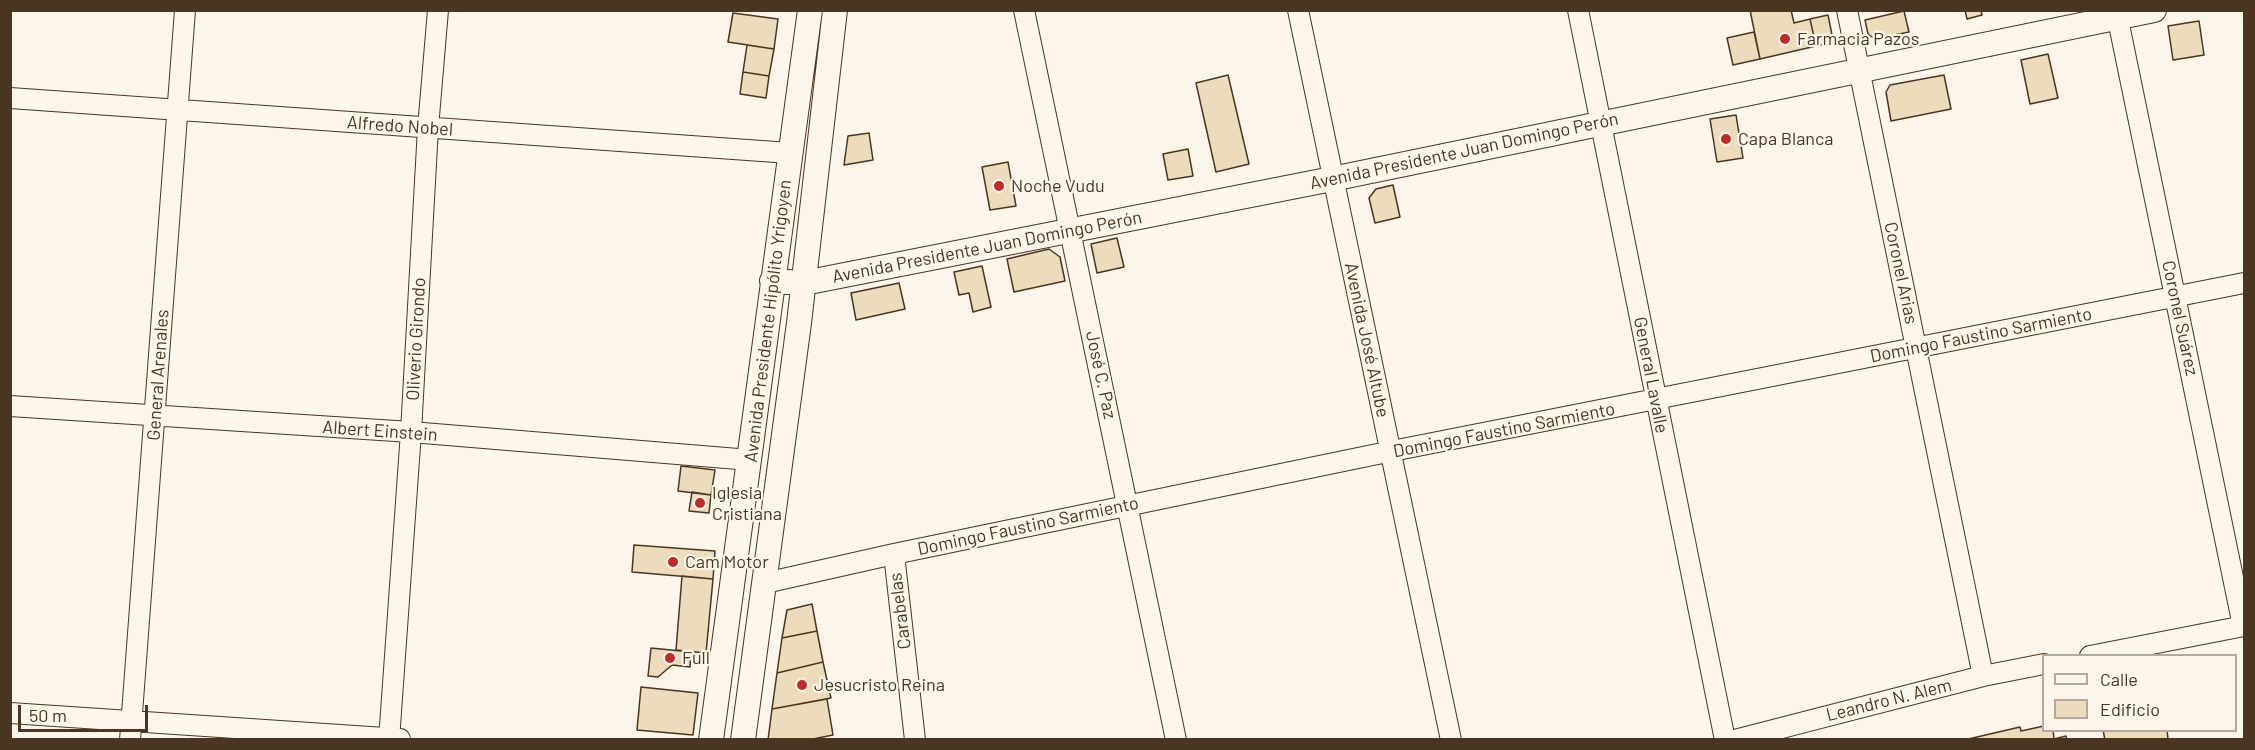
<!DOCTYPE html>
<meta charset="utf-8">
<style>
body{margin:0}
#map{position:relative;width:2255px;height:750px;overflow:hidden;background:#fbf6e9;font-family:Barlow,sans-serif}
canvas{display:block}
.frame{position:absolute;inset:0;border:12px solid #4a3520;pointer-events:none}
.legend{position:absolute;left:2042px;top:654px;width:195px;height:78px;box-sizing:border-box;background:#fbf6e9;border:2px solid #b4a999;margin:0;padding:8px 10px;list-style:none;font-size:18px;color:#4a3520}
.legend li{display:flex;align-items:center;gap:12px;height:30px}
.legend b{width:30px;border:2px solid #b4a999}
.scale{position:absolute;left:18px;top:705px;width:130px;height:27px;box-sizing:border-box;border:3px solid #4a3520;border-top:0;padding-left:8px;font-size:18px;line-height:21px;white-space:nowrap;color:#4a3520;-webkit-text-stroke:4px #fbf6e9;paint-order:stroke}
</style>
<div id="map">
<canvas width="2255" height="750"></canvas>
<div class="frame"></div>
<ul class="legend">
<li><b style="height:8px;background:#fbf6e9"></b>Calle</li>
<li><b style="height:16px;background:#ecdcbc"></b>Edificio</li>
</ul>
<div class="scale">50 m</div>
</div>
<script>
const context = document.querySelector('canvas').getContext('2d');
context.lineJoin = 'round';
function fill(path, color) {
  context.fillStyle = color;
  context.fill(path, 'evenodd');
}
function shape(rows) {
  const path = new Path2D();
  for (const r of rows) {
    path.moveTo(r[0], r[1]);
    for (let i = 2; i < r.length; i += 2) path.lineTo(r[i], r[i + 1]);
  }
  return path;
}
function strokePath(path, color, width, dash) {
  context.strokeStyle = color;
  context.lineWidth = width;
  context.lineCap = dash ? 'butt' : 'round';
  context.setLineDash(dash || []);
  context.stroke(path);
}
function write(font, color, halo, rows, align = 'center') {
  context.font = font + ' Barlow,sans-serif';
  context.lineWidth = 4.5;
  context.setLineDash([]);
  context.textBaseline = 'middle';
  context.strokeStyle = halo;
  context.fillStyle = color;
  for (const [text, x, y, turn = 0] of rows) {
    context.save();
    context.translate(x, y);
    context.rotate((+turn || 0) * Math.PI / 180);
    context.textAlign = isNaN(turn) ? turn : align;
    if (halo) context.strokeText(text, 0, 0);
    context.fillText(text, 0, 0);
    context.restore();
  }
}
const building = shape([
 [1750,10,1791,10,1794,23,1810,19,1816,46,1760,59,1750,10],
 [1965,10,1981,10,1982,15,1967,19,1965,10],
 [1904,11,1909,32,1875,39,1868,34,1865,20,1904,11],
 [733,13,778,19,774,49,728,42,733,13],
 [1828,15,1832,35,1828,43,1816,46,1810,19,1828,15],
 [2199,21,2204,55,2173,60,2168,26,2199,21],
 [1754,32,1760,59,1733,65,1727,38,1754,32],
 [747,45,774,49,769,76,743,72,747,45],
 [2048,54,2058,98,2030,104,2021,60,2048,54],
 [743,72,769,76,766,98,740,94,743,72],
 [1228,75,1249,164,1216,172,1196,83,1228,75],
 [1944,75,1951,109,1891,121,1886,92,1890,85,1944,75],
 [1736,115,1743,158,1717,162,1710,119,1736,115],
 [869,133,873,160,844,165,848,136,869,133],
 [1188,149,1193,176,1168,180,1163,154,1188,149],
 [1008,162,1016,206,990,210,982,167,1008,162],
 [1393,185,1400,217,1375,223,1369,198,1376,189,1393,185],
 [1117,238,1124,267,1097,273,1091,244,1117,238],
 [1049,249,1060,257,1065,281,1014,292,1007,259,1049,249],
 [982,266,991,307,973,312,969,293,959,295,954,272,982,266],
 [899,283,905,309,856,320,851,293,899,283],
 [681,466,715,470,711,495,678,491,681,466],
 [692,492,711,495,709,513,689,511,692,492],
 [634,545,715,551,713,579,632,572,634,545],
 [682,576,713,579,706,653,676,650,682,576],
 [812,604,817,631,782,638,787,610,812,604],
 [817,631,823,662,777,673,782,638,817,631],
 [651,648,691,652,690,667,672,665,658,677,648,676,651,648],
 [823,662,831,698,772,709,777,673,823,662],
 [641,687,698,693,693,735,637,730,641,687],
 [827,699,833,735,808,740,768,740,772,709,827,699],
 [2044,726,2044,730,2053,730,2054,739,2066,736,2067,740,1964,740,2020,727,2021,731,2044,726],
 [2103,730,2167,730,2168,739,2105,740,2103,730]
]);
const minor = shape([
 [1024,10,1176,740],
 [1298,10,1451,740],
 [1578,10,1725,740],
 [1847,10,1983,676],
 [2116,10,2243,626],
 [10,98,790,153],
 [10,406,411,432,750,460],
 [894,554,915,740],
 [765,583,894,554,1392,451,2244,283],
 [2090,656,2244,626],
 [10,713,400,739],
 [130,740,185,10],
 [389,740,411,432,428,128,438,10],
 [1735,740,1983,676,2044,664]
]);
const major = shape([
 [772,281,804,283,1332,179,2154,10],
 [711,740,810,10],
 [743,740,799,323,835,10]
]);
const markers = [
 [1785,39,6,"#c62828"],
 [1726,139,6,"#c62828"],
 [999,186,6,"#c62828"],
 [700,503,6,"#c62828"],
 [673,562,6,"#c62828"],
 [670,658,6,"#c62828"],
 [802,685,6,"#c62828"]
];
const poiNames = [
 ["Farmacia Pazos",1797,39],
 ["Capa Blanca",1738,139],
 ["Noche Vudu",1011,186],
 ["Iglesia",712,493],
 ["Cristiana",712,514],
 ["Cam Motor",685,562],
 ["Full",682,658],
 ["Jesucristo Reina",814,685]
];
const streetNames = [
 ["Alfredo Nobel",400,126,4],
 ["Avenida Presidente Juan Domingo Perón",1464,151,-12],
 ["Avenida Presidente Juan Domingo Perón",987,247,-11],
 ["Coronel Arias",1901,273,78],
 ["Coronel Suárez",2180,318,78],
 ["Avenida Presidente Hipólito Yrigoyen",768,321,-83],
 ["Domingo Faustino Sarmiento",1981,335,-11],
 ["Oliverio Girondo",416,339,-87],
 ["Avenida José Altube",1367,340,78],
 ["General Arenales",158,375,-86],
 ["José C. Paz",1101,375,78],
 ["General Lavalle",1651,375,79],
 ["Domingo Faustino Sarmiento",1504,430,-11],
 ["Albert Einstein",380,431,4],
 ["Domingo Faustino Sarmiento",1028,526,-12],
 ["Carabelas",900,611,-97],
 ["Leandro N. Alem",1889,700,-14]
];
fill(building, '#ecdcbc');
strokePath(building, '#4a3520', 1.5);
strokePath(minor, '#4a3520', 22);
strokePath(major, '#4a3520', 26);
strokePath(minor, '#fbf6e9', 20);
strokePath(major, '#fbf6e9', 24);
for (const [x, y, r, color] of markers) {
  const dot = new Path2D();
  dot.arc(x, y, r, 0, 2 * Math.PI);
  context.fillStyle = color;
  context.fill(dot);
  strokePath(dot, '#fbf6e9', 2);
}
write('18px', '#4a3520', '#fbf6e9', poiNames, 'left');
write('18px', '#4a3520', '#fbf6e9', streetNames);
</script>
